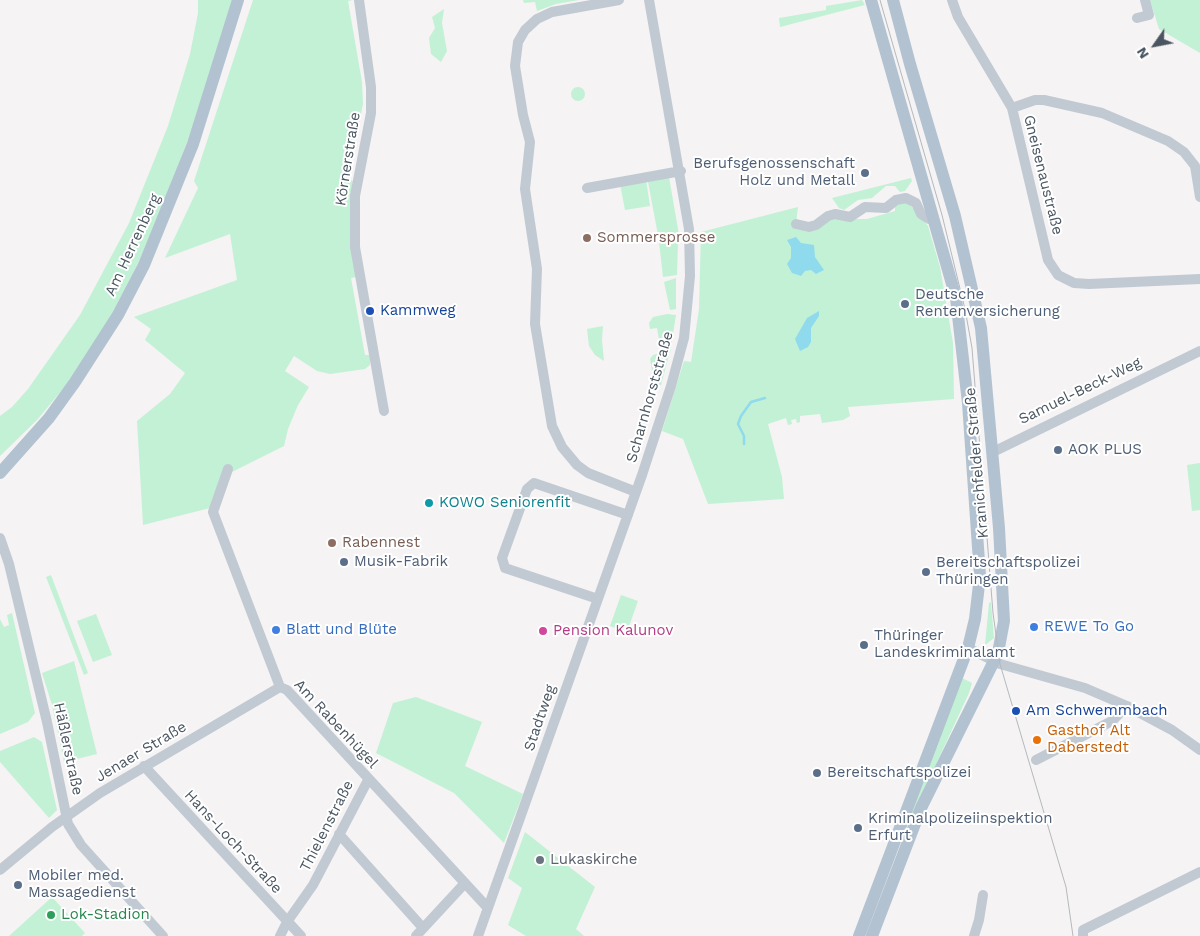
<!DOCTYPE html>
<meta charset="utf-8">
<style>
body{margin:0}
#map{position:relative;width:1200px;height:936px;overflow:hidden;background:#f5f3f3;font-family:"Work Sans",sans-serif}
canvas{display:block}
.north{position:absolute;left:1130px;top:20px;width:50px;height:50px;-webkit-text-stroke:4px #fff;paint-order:stroke;rotate:237deg;font-size:14px;font-weight:700;line-height:20px;text-align:center;color:#4a5661}
.north::after{content:'';display:block;margin:auto;width:18px;height:22px;background:#4a5661;clip-path:polygon(50% 0,100% 100%,50% 72%,0 100%)}
</style>
<div id="map">
<canvas width="1200" height="936"></canvas>
<div class="north">N</div>
</div>
<script>
const context = document.querySelector('canvas').getContext('2d');
context.lineJoin = 'round';
function fill(path, color) {
  context.fillStyle = color;
  context.fill(path, 'evenodd');
}
function shape(rows) {
  const path = new Path2D();
  for (const r of rows) {
    if (r.length === 3) {
      path.moveTo(r[0] + r[2], r[1]);
      path.arc(r[0], r[1], r[2], 0, 2 * Math.PI);
      continue;
    }
    path.moveTo(r[0], r[1]);
    for (let i = 2; i < r.length; i += 2) path.lineTo(r[i], r[i + 1]);
  }
  return path;
}
function strokePath(path, color, width, dash) {
  context.strokeStyle = color;
  context.lineWidth = width;
  context.lineCap = dash ? 'butt' : 'round';
  context.setLineDash(dash || []);
  context.stroke(path);
}
function write(font, color, halo, rows, align = 'center') {
  context.font = font + ' "Work Sans",sans-serif';
  context.lineWidth = 4;
  context.setLineDash([]);
  context.textBaseline = 'middle';
  context.strokeStyle = halo;
  context.fillStyle = color;
  for (const [text, x, y, turn = 0] of rows) {
    context.save();
    context.translate(x, y);
    context.rotate((+turn || 0) * Math.PI / 180);
    context.textAlign = isNaN(turn) ? turn : align;
    if (halo) context.strokeText(text, 0, 0);
    context.fillText(text, 0, 0);
    context.restore();
  }
}
const green = shape([
 [198,0,232,0,203,101,151,236,114,313,67,384,37,420,0,456,0,416,12,407,28,389,80,315,129,223,168,126,190,54,198,13],
 [253,0,353,0,348,1,362,82,363,104,347,178,353,181,350,218,356,277,351,278,365,355,370,355,370,365,365,369,330,374,317,371,294,356,285,371,309,387,298,405,288,429,284,446,220,478,210,508,143,525,137,421,170,394,185,373,145,340,151,329,134,317,237,280,230,234,165,258,198,188,194,181],
 [523,0,579,0,556,4,537,11,535,2,524,3],
 [862,0,865,5,780,27,779,18,826,10,826,6],
 [1150,0,1200,0,1200,53,1159,29],
 [444,9,442,23,447,51,441,62,431,54,429,38,435,28,432,17],
 [578,94,7],
 [669,177,679,235,661,237,658,235,648,182],
 [911,178,912,181,905,191,900,192,895,186,886,186,872,198,858,200,844,210,839,208,832,198],
 [646,180,650,206,625,210,620,184],
 [906,200,928,226,940,267,953,343,954,399,848,407,850,416,843,420,822,423,820,414,800,416,800,422,797,423,796,419,791,420,792,424,788,425,786,418,768,424,782,477,784,499,708,504,683,439,662,431,684,361,691,362,699,309,701,232,798,207,796,224,826,219,867,219,895,211,895,205],
 [661,240,678,240,677,275,663,277,659,242],
 [676,278,676,309,670,310,664,282],
 [667,314,676,315,670,353,661,351,657,328,650,329,649,323,653,317],
 [603,326,602,340,604,361,595,355,589,346,587,329],
 [661,353,669,355,661,385,655,387,650,359,653,355],
 [1200,463,1200,510,1192,511,1187,465],
 [51,575,88,673,84,675,46,577],
 [621,595,638,601,627,632,610,626],
 [991,602,994,638,985,645,989,603],
 [12,613,35,713,28,722,0,734,0,619,4,627,9,625,7,615],
 [96,614,112,655,93,662,77,621],
 [74,661,97,754,64,762,52,705,42,673],
 [962,678,972,683,969,693,913,814,911,813],
 [416,697,482,722,465,766,523,794,504,843,454,793,376,753,393,703],
 [34,737,42,742,57,810,49,818,0,762,0,751],
 [525,832,595,887,576,929,584,936,526,936,508,925,522,888,508,878],
 [52,897,85,933,82,936,9,936]
]);
const water = shape([
 [796,237,801,243,814,245,815,257,824,270,816,274,811,270,805,271,801,276,792,273,787,264,791,258,791,247,787,240],
 [819,311,819,316,811,328,811,342,808,347,800,351,795,339,807,318]
]);
const stream = shape([
 [744,444,744,436,738,424,741,416,751,402,765,398]
]);
const minor = shape([
 [359,0,371,87,371,113,355,196,355,247,384,411],
 [619,0,552,12,537,19,525,30,518,42,515,66,523,115,530,142,525,189,537,269,535,324,552,426,562,447,577,465,588,473,636,492],
 [952,0,958,17,1012,108,1048,260,1058,275,1074,283,1089,284,1200,279],
 [1137,18,1149,15,1145,0],
 [1012,108,1035,100,1044,100,1102,113,1168,141,1184,152,1195,166,1200,197],
 [587,188,681,171],
 [796,224,809,227,816,225,828,216,835,214,850,217,865,207,886,208,896,200,906,198,916,203,921,214,929,219],
 [993,452,1200,351],
 [228,469,213,512,280,687,287,690,487,907],
 [0,538,9,564,47,722,68,824,81,845,163,936],
 [598,599,505,568,502,558,527,489,534,483,628,515],
 [968,648,1000,664,1085,688,1127,706,1172,730,1200,750],
 [1036,760,1112,721,1127,706],
 [144,766,301,936],
 [339,834,423,928],
 [0,870,52,827,100,793,280,687],
 [280,936,287,922,313,885,368,780],
 [416,936,465,883],
 [478,936,642,475,671,386,684,338,690,276,689,229,649,0],
 [974,936,979,920,983,895],
 [1083,936,1083,930,1200,872]
]);
const major = shape([
 [0,473,49,418,75,382,118,315,144,265,193,144,238,0],
 [859,936,968,648,975,619,980,576,968,403,956,298,871,0],
 [872,936,921,808,998,653,1004,621,999,528,981,328,955,216,910,64,893,0]
]);
const tram = shape([
 [880,0,942,215,965,309,972,348,993,613,1000,664,1066,887,1073,936]
]);
const markers = [
 [865,173,5,"#5c6f8a"],
 [587,238,5,"#8d6e63"],
 [905,304,5,"#5c6f8a"],
 [370,311,5,"#1a4fb4"],
 [1058,450,5,"#5c6f8a"],
 [429,503,5,"#0f9aa8"],
 [332,543,5,"#8d6e63"],
 [344,562,5,"#5c6f8a"],
 [926,572,5,"#5c6f8a"],
 [1034,627,5,"#3f7fe0"],
 [276,630,5,"#3f7fe0"],
 [543,631,5,"#d1479c"],
 [864,645,5,"#5c6f8a"],
 [1016,711,5,"#1a4fb4"],
 [1037,740,5,"#e8710a"],
 [817,773,5,"#5c6f8a"],
 [858,828,5,"#5c6f8a"],
 [540,860,5,"#6b7280"],
 [18,885,5,"#5c6f8a"],
 [51,915,5,"#2e9e5b"]
];
const streetNames = [
 ["Körnerstraße",348,159,-81],
 ["Gneisenaustraße",1043,175,76],
 ["Am Herrenberg",133,245,-65],
 ["Samuel-Beck-Weg",1080,391,-26],
 ["Scharnhorststraße",650,397,-74],
 ["Kranichfelder Straße",977,463,-95],
 ["Stadtweg",540,718,-71],
 ["Am Rabenhügel",336,724,47],
 ["Häßlerstraße",68,749,78],
 ["Jenaer Straße",141,752,-31],
 ["Thielenstraße",327,826,-63],
 ["Hans-Loch-Straße",233,842,47]
];
const serviceNames = [
 ["Berufsgenossenschaft",855,164,"right"],
 ["Holz und Metall",855,181,"right"],
 ["Deutsche",915,295],
 ["Rentenversicherung",915,312],
 ["AOK PLUS",1068,450],
 ["Musik-Fabrik",354,562],
 ["Bereitschaftspolizei",936,563],
 ["Thüringen",936,580],
 ["Thüringer",874,636],
 ["Landeskriminalamt",874,653],
 ["Bereitschaftspolizei",827,773],
 ["Kriminalpolizeiinspektion",868,819],
 ["Erfurt",868,836],
 ["Mobiler med.",28,876],
 ["Massagedienst",28,893]
];
const educationNames = [
 ["Sommersprosse",597,238],
 ["Rabennest",342,543]
];
const transitNames = [
 ["Kammweg",380,311],
 ["Am Schwemmbach",1026,711]
];
const cultureNames = [
 ["KOWO Seniorenfit",439,503]
];
const shopNames = [
 ["REWE To Go",1044,627],
 ["Blatt und Blüte",286,630]
];
const hotelNames = [
 ["Pension Kalunov",553,631]
];
const foodNames = [
 ["Gasthof Alt",1047,731],
 ["Daberstedt",1047,748]
];
const worshipNames = [
 ["Lukaskirche",550,860]
];
const leisureNames = [
 ["Lok-Stadion",61,915]
];
fill(green, '#c3f1d5');
fill(water, '#90daee');
strokePath(stream, '#90daee', 2.5);
strokePath(minor, '#c1cad2', 10);
strokePath(major, '#b3c2d1', 12);
strokePath(tram, '#b5b8bd', 1);
for (const [x, y, r, color] of markers) {
  const dot = new Path2D();
  dot.arc(x, y, r, 0, 2 * Math.PI);
  context.fillStyle = color;
  context.fill(dot);
  strokePath(dot, '#fff', 2);
}
write('15px', '#4a5661', '#fff', streetNames);
write('15px', '#4e5e75', '#fff', serviceNames, 'left');
write('15px', '#785e54', '#fff', educationNames, 'left');
write('15px', '#164399', '#fff', transitNames, 'left');
write('15px', '#0d838f', '#fff', cultureNames, 'left');
write('15px', '#366cbe', '#fff', shopNames, 'left');
write('15px', '#b23c85', '#fff', hotelNames, 'left');
write('15px', '#c56008', '#fff', foodNames, 'left');
write('15px', '#5b616d', '#fff', worshipNames, 'left');
write('15px', '#27864d', '#fff', leisureNames, 'left');
</script>
